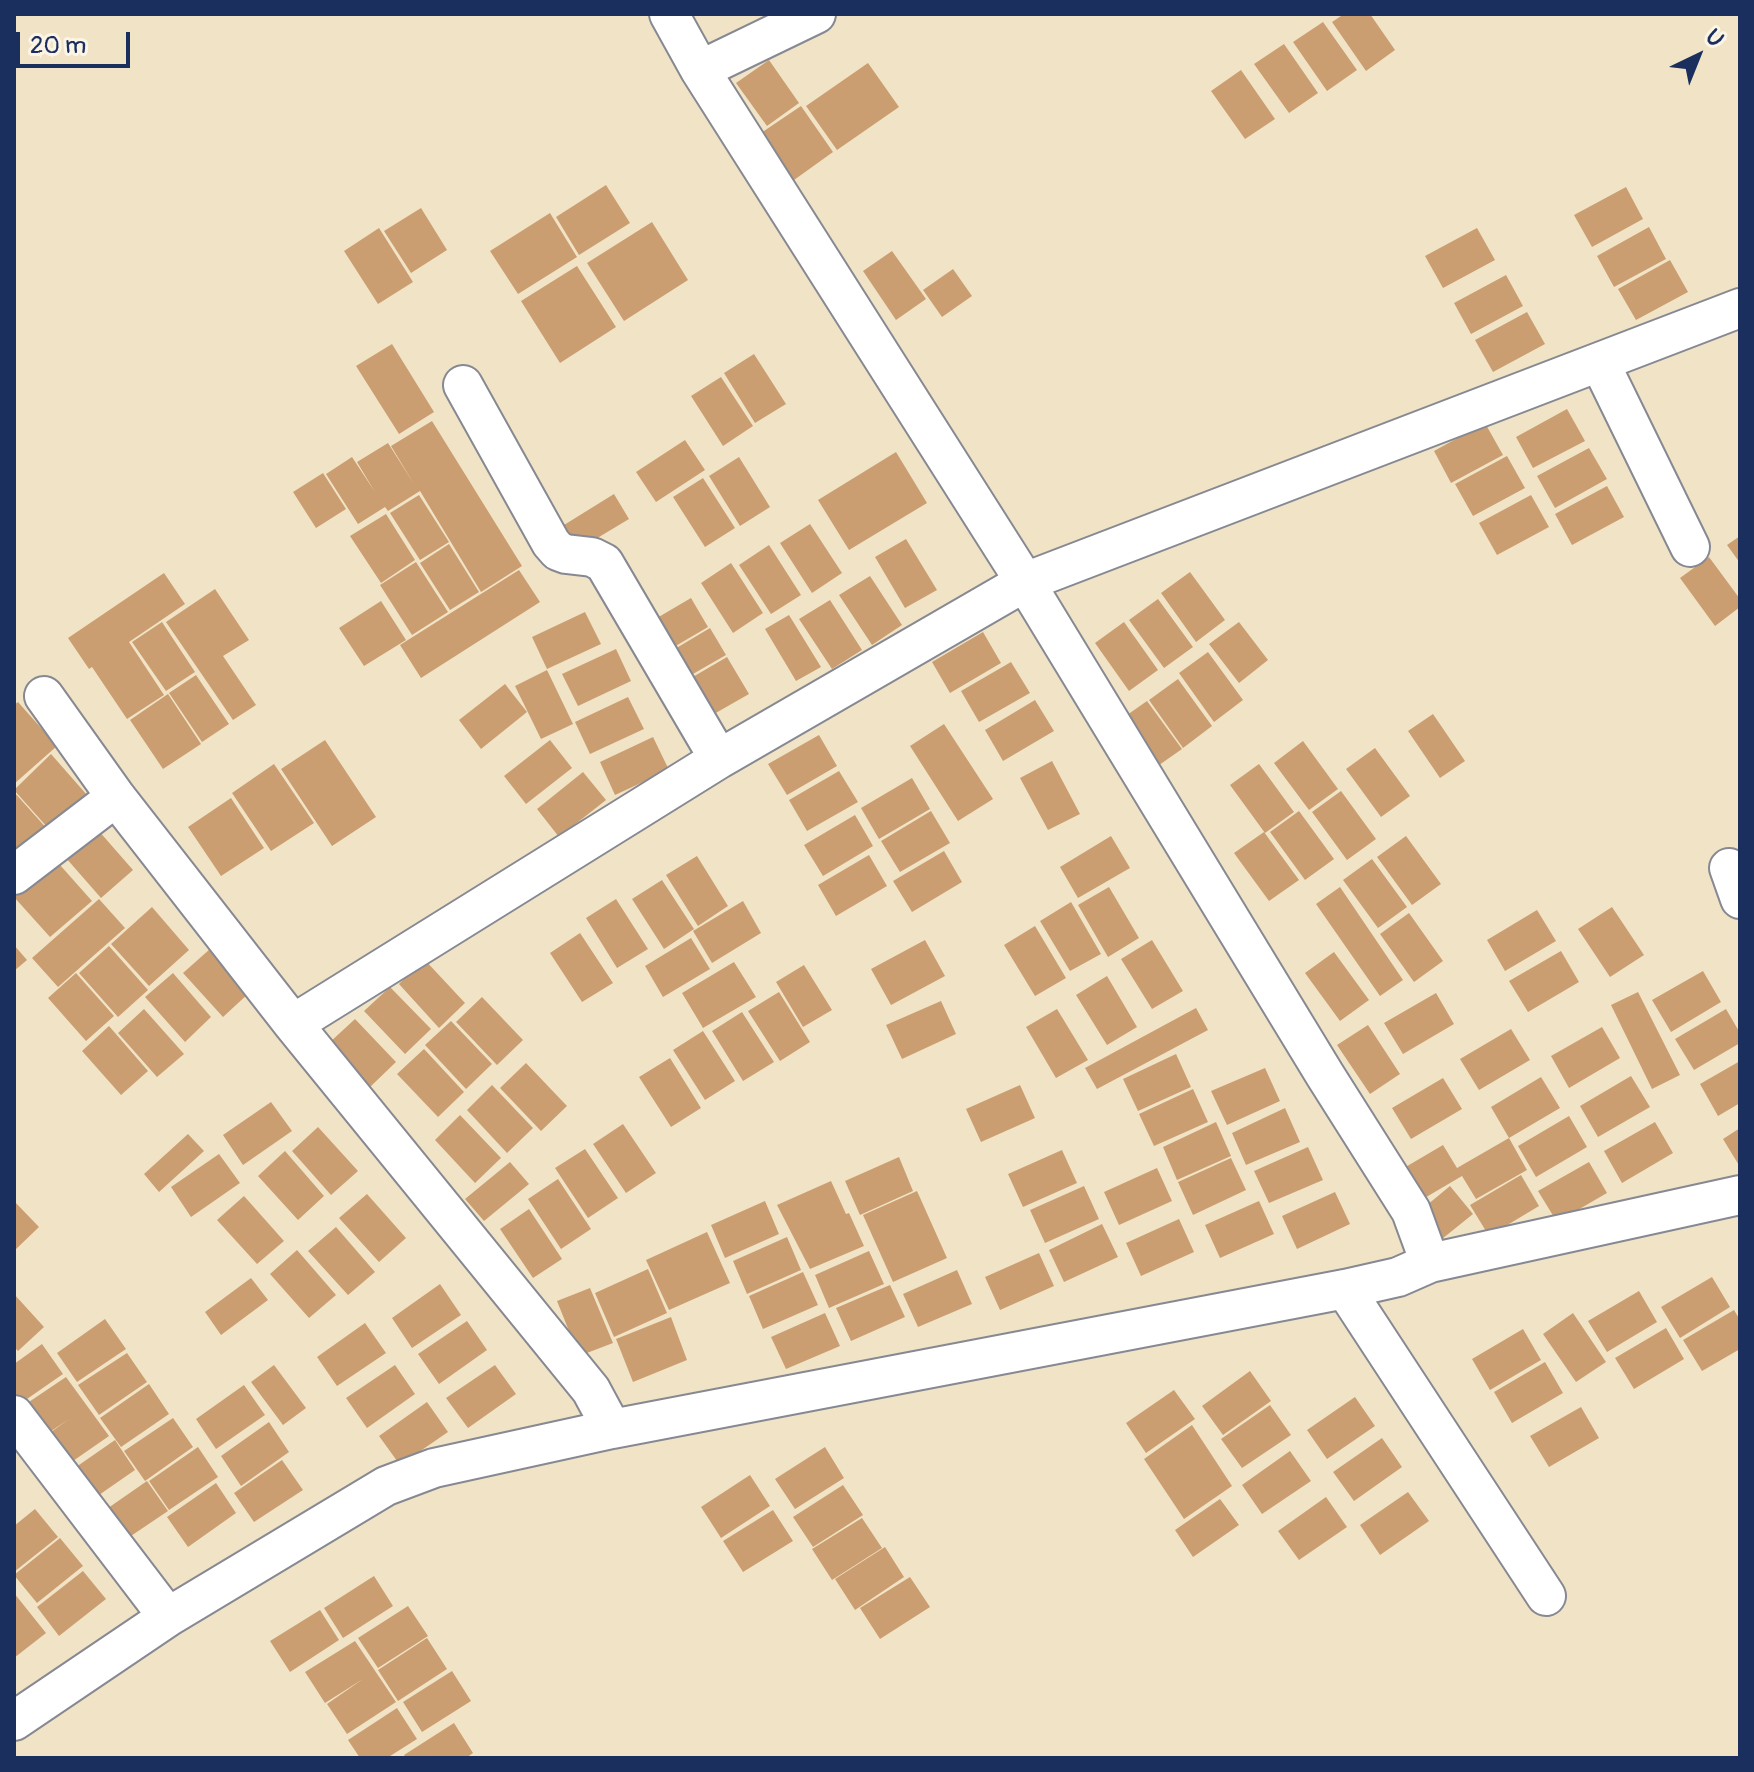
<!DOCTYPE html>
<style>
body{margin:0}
#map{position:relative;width:1754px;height:1772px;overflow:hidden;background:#f1e3c6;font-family:Pangolin,sans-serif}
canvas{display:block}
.frame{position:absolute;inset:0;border:16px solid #1b2f5e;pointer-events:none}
.north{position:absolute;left:1658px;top:16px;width:80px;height:80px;-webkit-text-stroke:6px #fcf5e5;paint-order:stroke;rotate:43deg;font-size:22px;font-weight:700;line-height:32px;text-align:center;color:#1b2f5e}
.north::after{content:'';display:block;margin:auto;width:28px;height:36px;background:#1b2f5e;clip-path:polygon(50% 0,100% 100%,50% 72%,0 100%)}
.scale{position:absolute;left:16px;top:32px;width:114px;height:36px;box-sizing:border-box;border:4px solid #1b2f5e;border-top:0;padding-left:10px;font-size:24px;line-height:28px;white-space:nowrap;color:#1b2f5e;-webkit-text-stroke:6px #fcf5e5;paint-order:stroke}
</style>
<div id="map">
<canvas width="1754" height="1772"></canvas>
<div class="frame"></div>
<div class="north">U</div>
<div class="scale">20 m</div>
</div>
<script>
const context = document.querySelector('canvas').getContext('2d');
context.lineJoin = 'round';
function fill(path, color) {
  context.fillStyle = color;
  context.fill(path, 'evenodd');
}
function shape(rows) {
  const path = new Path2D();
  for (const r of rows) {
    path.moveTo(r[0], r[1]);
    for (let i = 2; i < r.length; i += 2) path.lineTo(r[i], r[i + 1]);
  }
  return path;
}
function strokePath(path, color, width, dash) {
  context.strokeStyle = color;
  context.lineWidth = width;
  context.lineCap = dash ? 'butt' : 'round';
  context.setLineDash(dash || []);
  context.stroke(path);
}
const building = shape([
 [1344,14,1370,14,1395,50,1366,71,1332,22],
 [1323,22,1357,70,1327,91,1293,42],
 [1284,44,1318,93,1289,113,1254,64],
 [769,60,799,103,767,126,736,83],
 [868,63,899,107,837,150,806,106],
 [1241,70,1275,119,1245,139,1211,91],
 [801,106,833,152,794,180,761,133],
 [606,185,630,223,579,255,556,217],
 [1626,187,1643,219,1592,247,1574,215],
 [421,208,447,250,411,273,384,231],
 [550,213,577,257,518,294,490,251],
 [652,222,688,280,624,321,587,263],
 [1649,227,1666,259,1614,287,1597,256],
 [379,228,413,282,378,304,344,251],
 [1477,228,1495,260,1443,288,1425,256],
 [892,251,926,299,896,320,863,271],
 [1670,260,1688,292,1636,320,1618,289],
 [577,266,616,327,560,363,521,301],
 [953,269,972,296,942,317,923,290],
 [1506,275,1523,306,1471,334,1454,303],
 [1527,312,1545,344,1493,372,1475,340],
 [392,344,434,412,399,434,356,366],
 [754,354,786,404,755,423,724,373],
 [721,377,753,426,723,446,691,396],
 [1567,409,1585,441,1533,468,1516,437],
 [432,421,522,566,481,592,420,491,388,511,385,507,358,524,326,474,352,457,375,492,357,462,388,443,414,484,391,446],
 [1485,423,1503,455,1451,483,1434,451],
 [685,440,705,470,656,502,636,472],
 [1589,448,1607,479,1555,508,1537,476],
 [896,452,927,503,849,550,818,500],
 [1507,456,1525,488,1473,516,1455,484],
 [739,457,770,507,740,526,709,476],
 [323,473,346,509,316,528,293,492],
 [703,478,735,528,705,547,673,497],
 [1607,486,1624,517,1572,545,1555,514],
 [614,494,629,519,579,549,564,525],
 [419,495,449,542,420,560,390,513],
 [1531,495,1549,527,1497,555,1479,523],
 [386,514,415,560,381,583,350,536],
 [810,524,842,573,812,593,780,543],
 [1740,536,1740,563,1727,545],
 [906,539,937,590,905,608,875,557],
 [449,544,479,592,450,610,420,563],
 [769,545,801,595,771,614,739,565],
 [1709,557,1740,599,1740,607,1715,626,1680,578],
 [416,562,448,612,412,635,380,585],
 [731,563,763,613,733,633,701,583],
 [519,570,540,602,421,678,400,645],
 [1190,572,1225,620,1196,642,1161,593],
 [164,573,185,604,129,642,164,695,127,719,92,667,89,669,68,638],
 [870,576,902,625,872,645,839,595],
 [215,589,249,640,223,656,256,705,233,720,166,622],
 [691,598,708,627,662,654,645,625],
 [1158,599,1193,647,1164,668,1129,620],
 [830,600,862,650,832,669,799,619],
 [381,601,406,640,364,666,339,628],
 [585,612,601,644,547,669,532,637],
 [789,615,821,667,796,681,765,629],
 [162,622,195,672,166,691,132,642],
 [1124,622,1158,670,1129,691,1095,643],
 [1239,622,1268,660,1239,683,1209,644],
 [710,628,726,655,679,682,663,656],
 [983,632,1001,663,950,693,932,662],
 [616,649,631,681,578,706,562,674],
 [1208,652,1243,700,1214,722,1179,673],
 [727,657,749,694,700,722,679,685],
 [1011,662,1030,693,979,722,961,691],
 [547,670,573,724,541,739,515,686],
 [196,675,229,724,202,742,169,693],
 [1178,679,1212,726,1183,748,1149,700],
 [505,684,527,712,481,749,459,720],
 [168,694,201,744,163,769,130,720],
 [628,697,644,729,590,754,575,722],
 [1035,700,1054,731,1003,761,985,730],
 [1147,701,1182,749,1152,770,1117,722],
 [18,702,57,746,14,784,14,705],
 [1433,714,1465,761,1440,778,1408,731],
 [944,724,993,799,958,821,910,746],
 [819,735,837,766,787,795,768,764],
 [653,737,669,770,615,795,600,762],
 [325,740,376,817,332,846,281,769],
 [550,740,572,768,526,804,504,776],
 [1303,741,1338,789,1309,810,1274,763],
 [1375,748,1410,796,1381,817,1346,769],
 [51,754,94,803,56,837,14,790],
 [1052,761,1080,814,1048,830,1020,778],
 [274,764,314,823,271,851,232,793],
 [1259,764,1294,812,1265,833,1230,785],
 [839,771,858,802,807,831,789,800],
 [583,772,606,800,559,837,537,809],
 [912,778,930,809,879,839,861,808],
 [1341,791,1376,839,1347,860,1312,812],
 [14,792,49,831,14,863],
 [231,798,264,848,221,876,188,827],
 [931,811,950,843,900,872,881,841],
 [1299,811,1334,859,1305,880,1270,832],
 [855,815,873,846,823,876,804,845],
 [91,822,133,870,101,898,59,850],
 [1264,832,1299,880,1269,901,1234,853],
 [1111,836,1130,868,1078,898,1060,867],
 [1406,836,1441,884,1412,905,1377,857],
 [944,851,962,882,912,912,893,881],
 [869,855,887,886,836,916,818,885],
 [52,856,92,901,50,937,14,897,14,891],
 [697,856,728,906,698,926,666,875],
 [1372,859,1407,907,1378,928,1343,880],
 [662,880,694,929,664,949,632,899],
 [1109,887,1139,938,1108,957,1078,905],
 [1340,887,1403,980,1380,996,1316,904],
 [99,899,125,928,58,987,32,958],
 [616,899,648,949,617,968,586,918],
 [743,901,761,933,712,963,693,931],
 [1071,902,1101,954,1070,971,1040,921],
 [152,907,189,950,149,986,111,944],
 [1612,907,1644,955,1610,977,1578,929],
 [1537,910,1556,941,1505,971,1487,940],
 [1409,913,1443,961,1414,982,1380,934],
 [1035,926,1066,978,1035,996,1004,945],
 [580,933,613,983,582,1002,550,953],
 [691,938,710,969,663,997,645,966],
 [925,940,945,976,891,1005,871,969],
 [1152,940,1183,991,1152,1009,1121,959],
 [14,945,27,960,14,971],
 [109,946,148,990,118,1017,79,973],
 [210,949,249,993,223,1017,183,973],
 [1561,951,1579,982,1528,1012,1509,981],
 [1334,952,1369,1000,1340,1021,1305,973],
 [424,959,465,1003,439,1028,399,984],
 [734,962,756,997,703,1028,682,993],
 [804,965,832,1010,803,1027,776,982],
 [1703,971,1721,1002,1671,1032,1652,1000],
 [76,973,114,1016,86,1041,48,998],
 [173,973,211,1017,185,1042,145,997],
 [1107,976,1137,1027,1107,1045,1076,995],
 [390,987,431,1029,405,1054,364,1011],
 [779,992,810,1042,780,1061,748,1011],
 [1638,992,1680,1075,1652,1089,1611,1005],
 [1436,993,1454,1024,1403,1054,1384,1023],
 [482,997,523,1040,497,1065,456,1022],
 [941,1001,956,1034,902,1059,886,1025],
 [1196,1008,1208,1030,1097,1089,1085,1068],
 [144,1009,184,1054,157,1077,118,1033],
 [1057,1009,1088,1060,1056,1078,1026,1027],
 [1726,1009,1740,1033,1740,1043,1694,1070,1675,1039],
 [742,1012,774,1062,743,1081,712,1031],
 [355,1019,396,1062,370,1087,329,1043],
 [451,1021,492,1064,466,1089,425,1045],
 [1368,1025,1400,1074,1370,1094,1337,1045],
 [109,1026,148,1071,121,1095,82,1051],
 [1602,1027,1620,1058,1569,1088,1551,1056],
 [1511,1029,1530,1060,1479,1090,1460,1059],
 [703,1031,735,1081,705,1100,673,1050],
 [424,1049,464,1092,438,1117,397,1074],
 [1176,1054,1191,1087,1138,1111,1123,1079],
 [670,1058,701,1108,671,1127,639,1077],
 [1740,1061,1740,1103,1718,1116,1700,1084],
 [526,1063,567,1106,541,1131,500,1088],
 [1265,1068,1280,1101,1227,1125,1211,1091],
 [1631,1076,1650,1107,1598,1137,1580,1106],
 [1541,1077,1560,1108,1509,1138,1491,1107],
 [1443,1078,1462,1109,1411,1139,1392,1108],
 [492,1085,533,1128,507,1153,467,1110],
 [1020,1085,1035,1118,981,1142,966,1109],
 [1193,1089,1208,1122,1154,1146,1139,1114],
 [271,1102,292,1131,243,1165,223,1135],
 [1285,1108,1300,1142,1246,1165,1232,1133],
 [460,1115,501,1158,475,1183,435,1140],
 [1569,1116,1587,1147,1536,1177,1518,1146],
 [1216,1122,1231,1156,1177,1180,1163,1147],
 [1655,1122,1673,1153,1622,1183,1604,1151],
 [623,1124,656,1173,626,1193,593,1144],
 [318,1127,358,1171,331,1195,292,1151],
 [1740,1128,1740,1167,1723,1139],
 [188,1134,204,1151,159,1192,144,1174],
 [1509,1138,1527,1170,1476,1199,1462,1176,1411,1206,1392,1175,1443,1145,1457,1168],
 [1308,1147,1323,1180,1269,1203,1254,1171],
 [585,1149,618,1198,588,1218,555,1168],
 [1062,1150,1077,1183,1023,1207,1008,1174],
 [285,1151,324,1196,298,1220,258,1176],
 [219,1154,240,1183,191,1217,171,1187],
 [899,1157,913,1191,860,1215,845,1181],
 [1231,1158,1246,1190,1193,1215,1178,1182],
 [510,1162,529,1184,484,1221,465,1199],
 [1589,1162,1607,1193,1557,1222,1538,1191],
 [1157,1168,1172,1201,1119,1225,1104,1192],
 [1521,1175,1539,1206,1489,1236,1470,1205],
 [558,1179,591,1229,561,1249,528,1199],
 [831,1181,846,1214,849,1213,864,1246,810,1269,777,1205],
 [1084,1186,1099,1219,1045,1243,1030,1210],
 [1450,1186,1473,1214,1437,1243,1415,1215],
 [917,1191,947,1258,893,1282,863,1215],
 [1335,1192,1350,1224,1297,1249,1282,1216],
 [367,1194,406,1238,379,1262,339,1218],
 [244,1196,284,1241,257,1264,217,1220],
 [14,1201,39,1227,14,1251],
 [765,1201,779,1234,725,1258,711,1225],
 [1259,1201,1274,1234,1220,1258,1205,1225],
 [529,1209,562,1259,533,1278,500,1229],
 [1179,1219,1194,1252,1141,1276,1126,1243],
 [1102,1224,1118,1257,1064,1282,1049,1250],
 [336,1227,375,1272,348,1295,308,1251],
 [707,1232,730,1283,669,1310,646,1260],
 [787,1237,801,1270,747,1294,733,1261],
 [297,1250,336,1295,309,1318,270,1274],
 [869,1251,884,1284,829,1308,815,1275],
 [1039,1253,1054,1286,1000,1310,985,1277],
 [648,1269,667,1313,614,1337,595,1293],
 [957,1270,972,1304,918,1327,903,1294],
 [803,1272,818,1305,763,1329,749,1296],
 [1712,1277,1730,1307,1680,1338,1661,1307],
 [251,1278,268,1300,221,1335,205,1312],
 [440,1284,461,1315,412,1348,392,1318],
 [890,1285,905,1317,851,1341,836,1308],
 [590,1288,613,1343,579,1356,557,1301],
 [1639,1291,1657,1322,1607,1352,1588,1321],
 [14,1294,44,1327,18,1351,14,1347],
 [1734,1310,1740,1320,1740,1349,1702,1371,1683,1340],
 [825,1313,840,1346,786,1369,771,1337],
 [1573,1313,1606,1362,1576,1382,1543,1334],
 [671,1317,687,1360,633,1382,616,1339],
 [105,1319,126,1349,77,1382,57,1353],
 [467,1321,487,1350,439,1384,418,1354],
 [365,1323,386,1353,337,1386,317,1357],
 [1666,1328,1684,1359,1634,1389,1615,1358],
 [1523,1329,1541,1360,1490,1390,1472,1359],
 [42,1344,63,1374,14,1408,14,1364],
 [127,1353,147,1382,99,1415,78,1385],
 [1545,1362,1563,1393,1512,1423,1494,1392],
 [274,1365,306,1408,283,1425,251,1382],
 [395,1365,415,1394,367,1428,346,1398],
 [495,1365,516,1394,468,1428,446,1398],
 [1250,1371,1271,1401,1223,1435,1202,1406],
 [66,1377,109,1436,60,1470,40,1440,69,1419,38,1440,17,1410],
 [149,1384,169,1414,121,1447,100,1418],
 [244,1385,265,1415,216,1449,196,1419],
 [1174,1390,1195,1419,1146,1453,1126,1423],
 [1355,1397,1375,1426,1327,1459,1307,1430],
 [427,1402,448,1432,400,1465,379,1436],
 [1270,1405,1291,1435,1242,1468,1221,1439],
 [1581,1407,1599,1438,1549,1467,1530,1436],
 [173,1418,193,1447,145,1481,124,1451],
 [269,1422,289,1452,241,1486,221,1456],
 [1192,1425,1232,1486,1184,1519,1144,1459],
 [1382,1438,1402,1467,1354,1501,1333,1472],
 [115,1440,135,1470,86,1504,66,1474],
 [198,1447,218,1477,169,1510,149,1481],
 [825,1447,844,1478,795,1509,775,1479],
 [1290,1451,1311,1481,1262,1514,1242,1485],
 [282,1460,303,1490,254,1522,234,1493],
 [750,1475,770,1506,721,1538,701,1507],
 [147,1481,168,1511,119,1544,98,1515],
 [216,1483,236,1513,188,1547,167,1517],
 [843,1485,863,1515,813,1547,793,1517],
 [1408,1492,1429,1521,1380,1555,1360,1525],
 [1326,1497,1347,1527,1299,1560,1278,1531],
 [1220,1499,1239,1525,1193,1557,1175,1530],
 [35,1509,58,1537,14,1572,14,1526],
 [773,1510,793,1541,743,1572,723,1541],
 [862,1518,882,1548,832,1580,812,1549],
 [60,1538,83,1566,37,1603,14,1575],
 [885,1547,904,1577,855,1610,835,1579],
 [83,1571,106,1599,59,1636,37,1607],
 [374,1576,393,1606,343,1638,324,1608],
 [910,1577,930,1607,880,1639,860,1608],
 [14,1593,46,1633,14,1658],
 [408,1606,428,1636,378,1668,358,1638],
 [320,1610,339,1640,290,1672,270,1641],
 [427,1638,447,1669,398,1701,378,1670],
 [355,1641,396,1702,347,1734,327,1704,363,1679,325,1703,305,1672],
 [452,1671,471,1701,422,1732,403,1702],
 [397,1708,417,1739,387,1758,360,1758,348,1740],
 [454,1723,473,1753,466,1758,406,1758,404,1755]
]);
const minor = shape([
 [669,14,700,70,1025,582,1325,1075,1411,1211,1430,1263],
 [700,70,816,14],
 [1600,363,1690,547],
 [463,385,551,543,558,551,566,554,592,557,604,563,719,759],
 [44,696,116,797,293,1024,591,1390,612,1429],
 [1729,868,1740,899],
 [14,875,116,797],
 [293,1024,719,759,1025,582,1740,308],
 [1345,1289,1546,1596],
 [14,1415,168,1617],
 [14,1721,168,1617,386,1486,434,1468,612,1429,1345,1289,1398,1277,1430,1263,1740,1195]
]);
fill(building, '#cb9e71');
strokePath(minor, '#868992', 42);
strokePath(minor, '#fff', 38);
</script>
